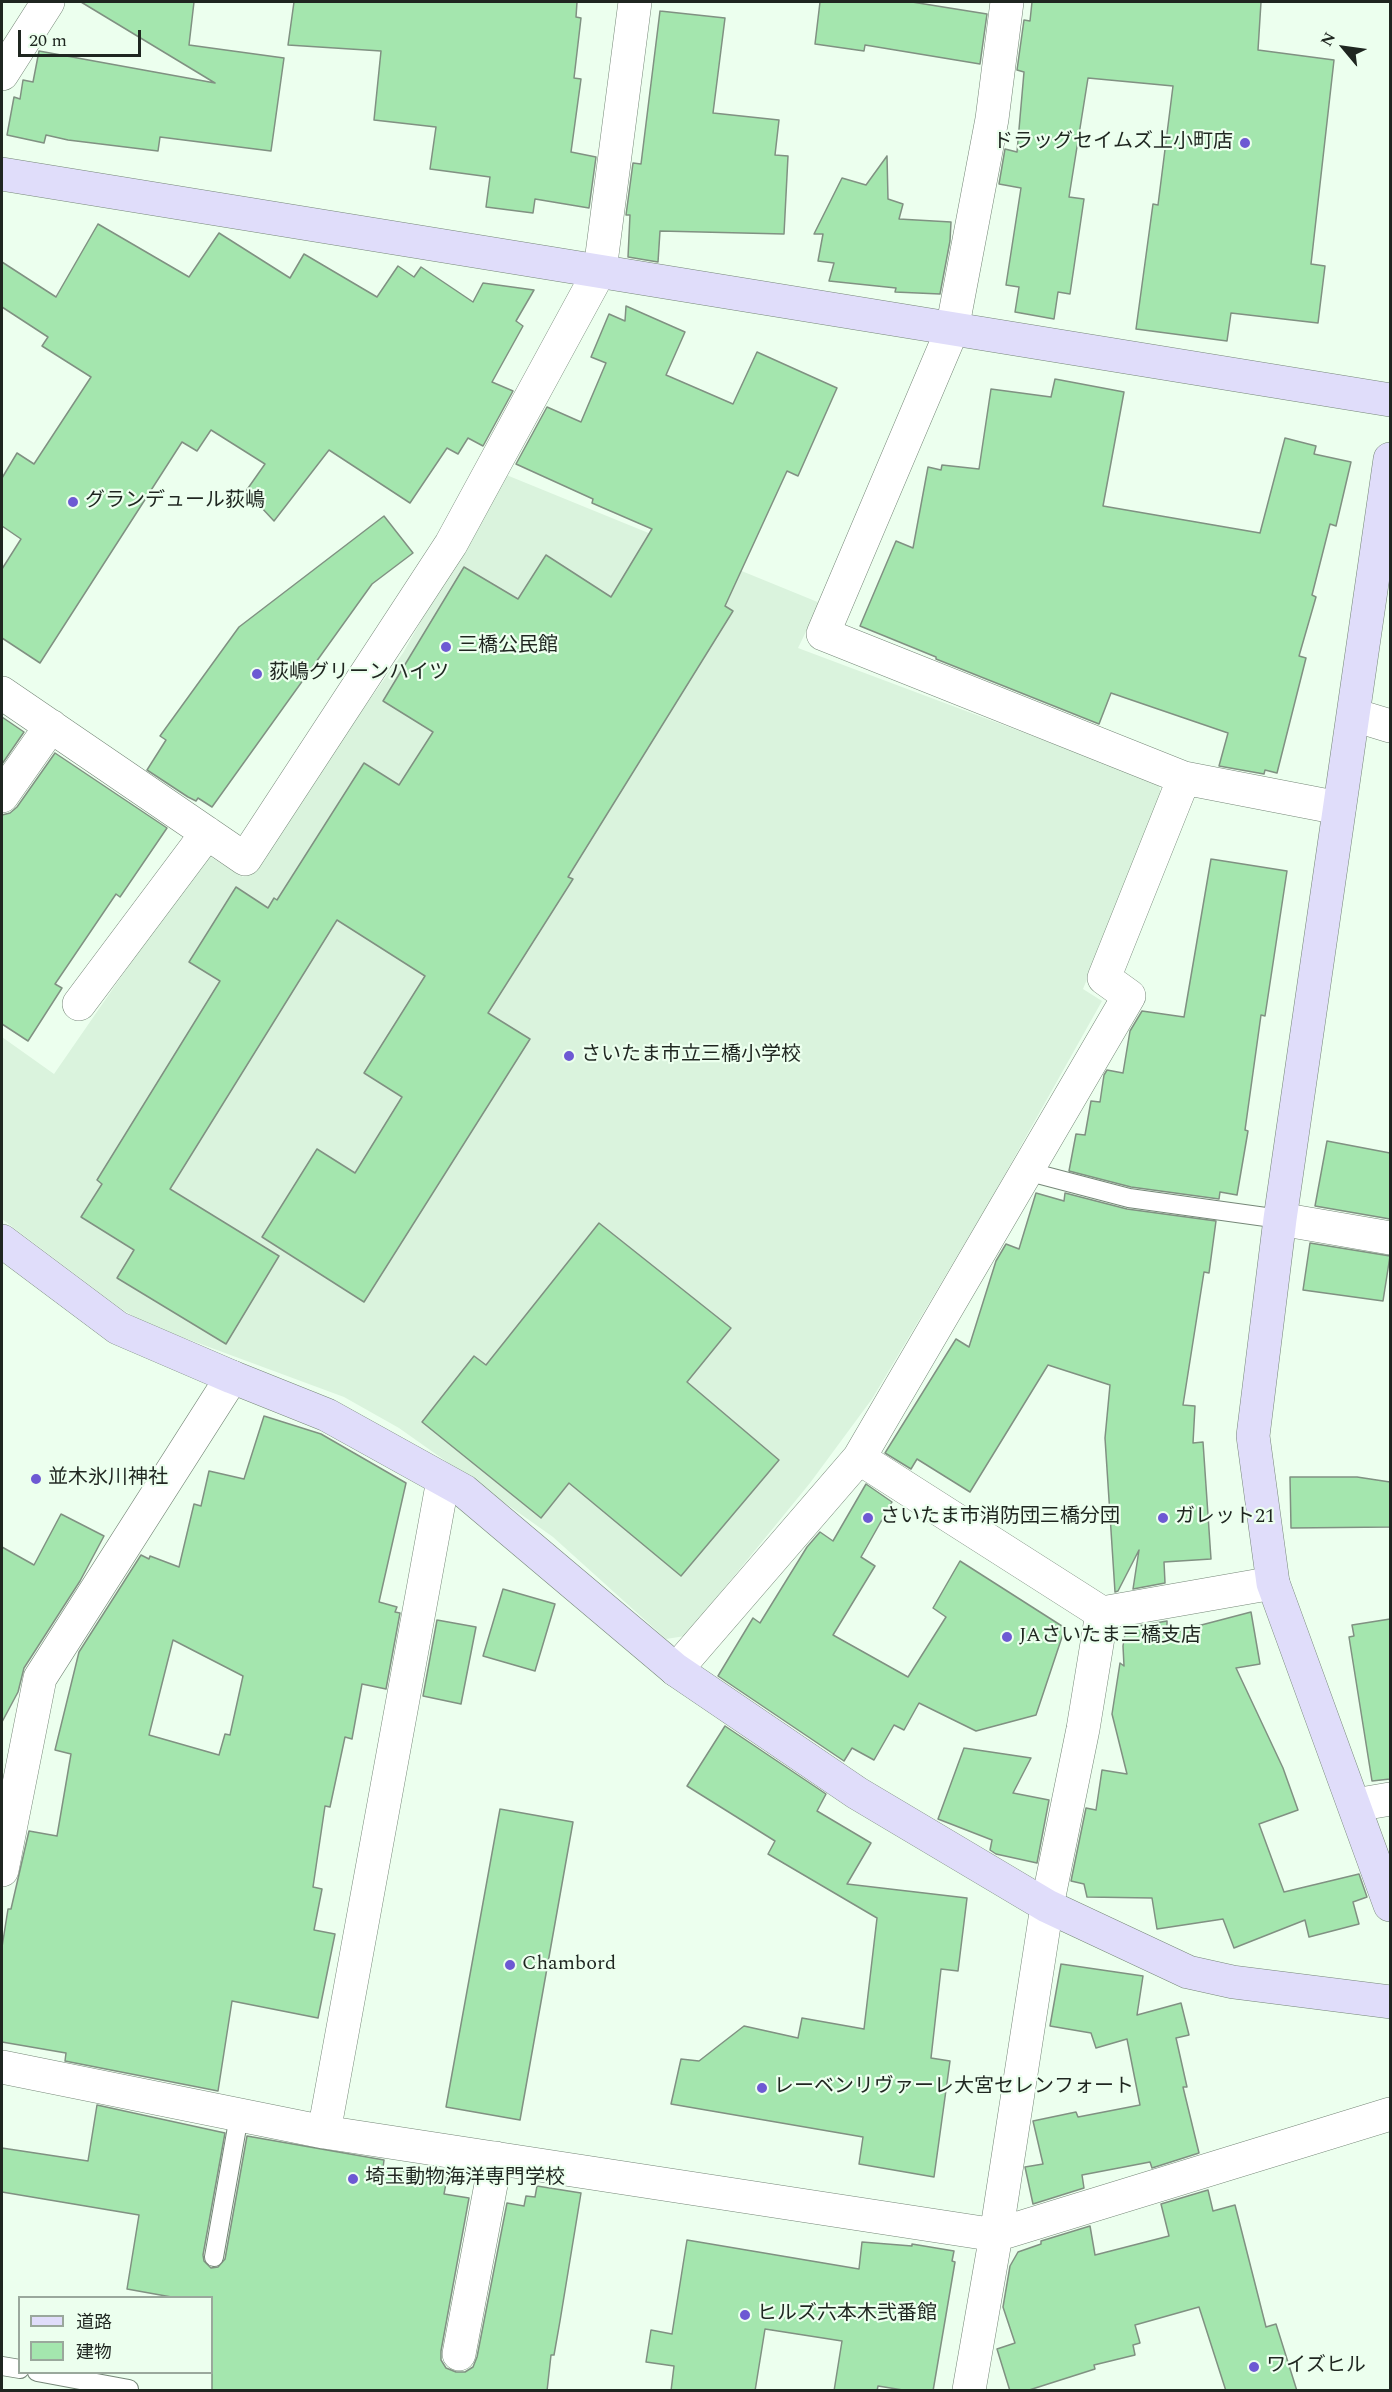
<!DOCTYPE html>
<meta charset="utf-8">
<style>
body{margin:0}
#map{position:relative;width:1392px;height:2392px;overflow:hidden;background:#ecffee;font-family:Spectral,"Noto Sans JP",serif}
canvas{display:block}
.frame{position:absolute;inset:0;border:3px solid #1f2620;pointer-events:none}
.legend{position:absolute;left:18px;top:2296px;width:195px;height:78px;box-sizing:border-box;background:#ecffee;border:2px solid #9aa89c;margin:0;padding:8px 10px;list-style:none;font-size:18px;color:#1f2620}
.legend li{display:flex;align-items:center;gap:12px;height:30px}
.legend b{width:30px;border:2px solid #9aa89c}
.north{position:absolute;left:1314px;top:18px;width:60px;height:60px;-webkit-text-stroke:4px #ecffee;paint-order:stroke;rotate:299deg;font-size:16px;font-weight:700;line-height:24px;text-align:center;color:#1f2620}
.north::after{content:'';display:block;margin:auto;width:21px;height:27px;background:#1f2620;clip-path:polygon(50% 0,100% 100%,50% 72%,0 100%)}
.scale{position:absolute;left:18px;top:30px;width:123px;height:27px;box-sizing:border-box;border:3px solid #1f2620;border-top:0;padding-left:8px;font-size:18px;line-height:21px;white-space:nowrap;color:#1f2620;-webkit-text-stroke:4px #ecffee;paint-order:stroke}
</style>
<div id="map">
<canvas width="1392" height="2392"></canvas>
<div class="frame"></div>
<ul class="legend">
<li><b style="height:8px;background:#e0ddfa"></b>道路</li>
<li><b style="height:16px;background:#a4e6ae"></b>建物</li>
</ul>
<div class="north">N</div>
<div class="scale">20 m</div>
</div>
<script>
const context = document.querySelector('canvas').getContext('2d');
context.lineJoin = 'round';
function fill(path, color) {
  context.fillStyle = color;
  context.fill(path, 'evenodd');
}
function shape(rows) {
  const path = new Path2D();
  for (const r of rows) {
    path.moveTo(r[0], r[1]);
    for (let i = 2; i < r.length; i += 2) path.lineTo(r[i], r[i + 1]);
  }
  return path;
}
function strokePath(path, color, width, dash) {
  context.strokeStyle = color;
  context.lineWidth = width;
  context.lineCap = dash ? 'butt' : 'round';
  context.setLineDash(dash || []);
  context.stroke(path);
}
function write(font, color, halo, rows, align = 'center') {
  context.font = font + ' Spectral,"Noto Sans JP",serif';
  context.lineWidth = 4.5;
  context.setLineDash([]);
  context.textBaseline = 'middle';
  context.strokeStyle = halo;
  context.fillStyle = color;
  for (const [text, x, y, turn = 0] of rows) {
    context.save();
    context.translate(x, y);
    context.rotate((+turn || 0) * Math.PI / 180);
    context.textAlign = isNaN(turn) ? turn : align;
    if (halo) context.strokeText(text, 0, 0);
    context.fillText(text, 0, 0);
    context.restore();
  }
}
const built = shape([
 [504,474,820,603,798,648,1158,783,1162,796,1083,989,1102,1001,991,1199,872,1399,810,1483,685,1636,666,1639,553,1537,399,1428,344,1397,144,1323,120,1308,2,1219,2,1037,54,1074,206,854,243,877,403,653]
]);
const building = shape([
 [81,2,194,2,189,45,284,58,271,151,160,137,158,151,68,140,46,135,44,143,7,135,14,97,20,99,23,80,33,82,39,51,215,83,81,2],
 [294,2,577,2,576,17,581,18,574,78,581,79,571,152,596,157,589,208,535,199,533,213,486,207,490,177,430,169,436,127,374,120,381,51,288,45,294,2],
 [820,2,912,2,987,14,980,64,865,45,864,51,815,44,820,2],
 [1032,2,1261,2,1258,50,1334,60,1311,264,1325,266,1318,323,1231,313,1227,341,1136,329,1153,204,1158,205,1173,86,1088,78,1069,197,1084,199,1070,294,1058,292,1054,319,1015,312,1019,287,1006,285,1021,188,999,184,1005,149,1017,152,1024,72,1017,70,1024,20,1030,21,1032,2],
 [660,11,725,18,713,113,779,120,775,155,788,156,784,234,660,231,658,262,628,257,630,215,626,215,633,163,641,164,660,11],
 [887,156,888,199,903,204,899,219,951,222,950,241,940,294,895,292,896,288,829,281,834,263,818,261,823,234,814,234,842,178,866,185,887,156],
 [98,224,189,277,219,233,290,278,304,254,377,297,398,266,414,277,421,267,473,302,483,283,534,290,516,321,523,326,492,382,513,391,483,446,468,438,458,454,447,448,410,503,329,450,274,521,246,491,265,464,211,430,197,451,182,442,40,663,2,638,2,569,21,539,2,526,2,478,17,453,34,464,91,377,42,346,48,337,2,307,2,262,56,297,98,224],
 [626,306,685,332,666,375,733,404,757,352,837,388,798,476,787,471,725,606,733,611,568,877,573,879,488,1013,530,1039,364,1302,262,1237,317,1149,355,1173,402,1097,364,1073,425,976,337,920,170,1189,279,1256,226,1344,117,1278,134,1250,81,1217,102,1184,97,1180,220,981,189,962,236,887,268,908,274,898,277,900,364,763,399,785,433,732,383,701,464,567,518,599,546,555,611,597,652,529,592,503,593,499,516,464,547,407,581,422,606,363,591,357,609,314,625,321,626,306],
 [1055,379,1124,392,1103,506,1260,533,1285,438,1316,446,1314,454,1351,462,1336,526,1330,524,1312,595,1316,597,1299,656,1306,658,1277,773,1265,770,1264,774,1219,766,1228,733,1111,693,1099,724,936,659,936,657,860,626,896,541,913,548,928,467,941,470,942,465,979,469,991,389,1051,397,1055,379],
 [384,516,413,553,372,584,212,807,198,798,196,801,188,797,147,770,166,740,160,736,239,627,384,516],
 [2,717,24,732,2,764,2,717],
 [55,753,167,828,120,897,116,894,55,984,62,988,28,1041,2,1024,2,815,10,813,17,807,55,753],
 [1211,859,1287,871,1265,1016,1261,1015,1245,1130,1248,1131,1237,1195,1220,1192,1219,1199,1131,1187,1069,1171,1076,1134,1085,1135,1091,1101,1100,1102,1104,1075,1107,1070,1123,1073,1130,1031,1142,1011,1184,1017,1211,859],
 [1327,1141,1390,1153,1390,1219,1315,1206,1327,1141],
 [1036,1193,1064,1201,1065,1193,1127,1209,1216,1221,1209,1273,1204,1272,1183,1405,1195,1406,1193,1443,1203,1442,1211,1559,1164,1562,1165,1583,1133,1589,1139,1550,1118,1591,1115,1592,1105,1438,1110,1385,1048,1365,970,1492,917,1459,911,1469,885,1453,956,1339,969,1347,996,1261,1006,1244,1019,1249,1036,1193],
 [599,1223,731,1328,687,1382,779,1460,681,1576,569,1483,541,1518,422,1422,474,1356,486,1365,599,1223],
 [1310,1243,1390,1256,1383,1301,1303,1290,1310,1243],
 [264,1416,321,1434,406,1483,379,1602,397,1607,395,1612,400,1613,386,1689,362,1684,352,1739,345,1737,330,1807,325,1806,313,1887,322,1889,314,1930,335,1934,318,2018,232,2001,218,2091,65,2061,66,2053,2,2042,2,1947,8,1909,11,1909,29,1831,57,1836,71,1754,55,1750,79,1652,141,1555,149,1559,150,1556,179,1567,194,1504,201,1506,209,1471,244,1479,264,1416],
 [173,1640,243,1676,230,1735,225,1734,219,1755,149,1735,173,1640],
 [1290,1477,1357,1477,1390,1482,1390,1527,1291,1528,1290,1477],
 [866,1484,892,1502,861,1557,875,1566,833,1635,908,1677,946,1617,933,1608,960,1561,1065,1628,1036,1715,976,1731,919,1703,904,1730,894,1725,874,1760,852,1748,844,1761,718,1676,753,1618,760,1623,807,1547,820,1532,833,1541,866,1484],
 [61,1514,104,1536,80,1581,24,1668,18,1692,2,1722,2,1547,34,1565,61,1514],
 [503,1589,555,1604,535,1671,483,1656,503,1589],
 [1251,1612,1260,1664,1236,1668,1283,1768,1298,1810,1259,1824,1284,1892,1359,1874,1367,1897,1353,1902,1359,1924,1309,1937,1305,1920,1234,1948,1223,1919,1157,1929,1152,1898,1087,1897,1084,1884,1071,1881,1086,1808,1096,1810,1102,1770,1127,1774,1112,1714,1120,1663,1124,1666,1123,1646,1126,1628,1167,1621,1167,1634,1251,1612],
 [1390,1619,1390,1779,1372,1781,1349,1637,1354,1636,1352,1625,1390,1619],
 [437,1620,476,1627,461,1704,423,1696,437,1620],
 [725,1726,826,1794,817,1811,871,1843,847,1884,967,1898,958,1971,941,1969,931,2058,950,2061,934,2177,859,2164,863,2137,671,2104,681,2059,699,2061,744,2026,798,2038,802,2018,864,2029,877,1918,768,1854,775,1841,687,1786,725,1726],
 [964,1748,1031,1758,1013,1793,1049,1800,1037,1863,996,1854,990,1850,992,1840,938,1819,964,1748],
 [500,1809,573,1822,520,2120,446,2107,500,1809],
 [1061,1964,1143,1976,1137,2015,1181,2003,1189,2035,1176,2038,1187,2087,1183,2087,1199,2153,1152,2168,1150,2162,1082,2175,1084,2188,1033,2204,1025,2167,1043,2164,1033,2121,1076,2112,1078,2117,1140,2105,1127,2039,1096,2048,1091,2033,1050,2026,1061,1964],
 [97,2105,225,2133,203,2255,204,2261,211,2268,218,2267,225,2259,247,2136,384,2160,383,2168,447,2178,444,2194,469,2198,441,2351,441,2360,446,2368,456,2372,465,2372,473,2367,477,2357,507,2203,524,2206,526,2196,535,2197,537,2186,581,2193,560,2321,554,2355,551,2355,547,2391,212,2391,212,2298,177,2298,127,2289,139,2215,2,2192,2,2148,88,2161,97,2105],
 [1208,2190,1213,2211,1235,2205,1266,2327,1276,2324,1297,2391,1226,2391,1199,2307,1135,2325,1140,2343,1133,2345,1135,2355,1094,2365,1095,2369,1026,2391,1010,2391,997,2349,1015,2343,1003,2307,1010,2266,1018,2252,1041,2244,1041,2241,1090,2226,1095,2255,1169,2236,1161,2204,1208,2190],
 [687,2240,859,2269,862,2242,912,2246,912,2244,954,2251,952,2261,955,2262,933,2391,909,2391,878,2386,877,2391,834,2391,842,2341,765,2329,755,2391,671,2391,674,2366,646,2362,651,2330,672,2334,687,2240]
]);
const lane = shape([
 [1026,1171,1129,1198,1280,1219],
 [214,2257,239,2116],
 [2,2366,20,2369],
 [37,2372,129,2389]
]);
const street = shape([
 [1007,2,992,119,952,330,823,634,1184,778,1339,808],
 [2,74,48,2],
 [2,693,245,859,451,544,600,270,635,2],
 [1354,715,1390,726],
 [2,796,51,726],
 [79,1004,207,833],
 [1280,1219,1390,1238],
 [859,1458,1102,1613,1273,1583],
 [676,1670,859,1458,1129,996,1104,978,1184,778],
 [1355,1805,1390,1799],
 [2,1870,40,1678,232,1377],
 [2,2067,324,2132,996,2235,1390,2114],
 [324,2132,443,1480],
 [459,2354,496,2158],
 [969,2390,996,2235,1047,1906,1083,1729,1102,1613]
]);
const secondary = shape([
 [2,174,1390,400],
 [1390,459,1280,1219,1253,1436,1273,1583,1390,1905],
 [2,1241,118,1328,232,1377,327,1415,464,1491,676,1670,857,1793,1047,1906,1188,1972,1233,1982,1390,2002]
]);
const markers = [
 [1245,143,6,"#6d59d3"],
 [73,502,6,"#6d59d3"],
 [446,647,6,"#6d59d3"],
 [257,674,6,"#6d59d3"],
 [569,1056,6,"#6d59d3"],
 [36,1479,6,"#6d59d3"],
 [868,1518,6,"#6d59d3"],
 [1163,1518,6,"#6d59d3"],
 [1007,1637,6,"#6d59d3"],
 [510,1965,6,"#6d59d3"],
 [762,2088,6,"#6d59d3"],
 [353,2179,6,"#6d59d3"],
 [745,2315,6,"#6d59d3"],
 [1254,2367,6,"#6d59d3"]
];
const poiNames = [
 ["ドラッグセイムズ上小町店",1233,143,"right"],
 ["グランデュール荻嶋",85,502],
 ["三橋公民館",458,647],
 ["荻嶋グリーンハイツ",269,674],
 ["さいたま市立三橋小学校",581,1056],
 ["並木氷川神社",48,1479],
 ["さいたま市消防団三橋分団",880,1518],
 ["ガレット21",1175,1518],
 ["JAさいたま三橋支店",1019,1637],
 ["Chambord",522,1965],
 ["レーベンリヴァーレ大宮セレンフォート",774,2088],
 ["埼玉動物海洋専門学校",365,2179],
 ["ヒルズ六本木弐番館",757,2315],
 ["ワイズヒル",1266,2367]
];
fill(built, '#daf3dd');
fill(building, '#a4e6ae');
strokePath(building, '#809182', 1.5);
strokePath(lane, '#768778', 20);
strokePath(street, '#768778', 34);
strokePath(secondary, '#768778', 34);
strokePath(lane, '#fff', 18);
strokePath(street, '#fff', 33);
strokePath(secondary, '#e0ddfa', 33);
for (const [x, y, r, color] of markers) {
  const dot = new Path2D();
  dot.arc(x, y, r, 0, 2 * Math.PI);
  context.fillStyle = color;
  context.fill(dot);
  strokePath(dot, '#ecffee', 2);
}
write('20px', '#1f2620', '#ecffee', poiNames, 'left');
</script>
